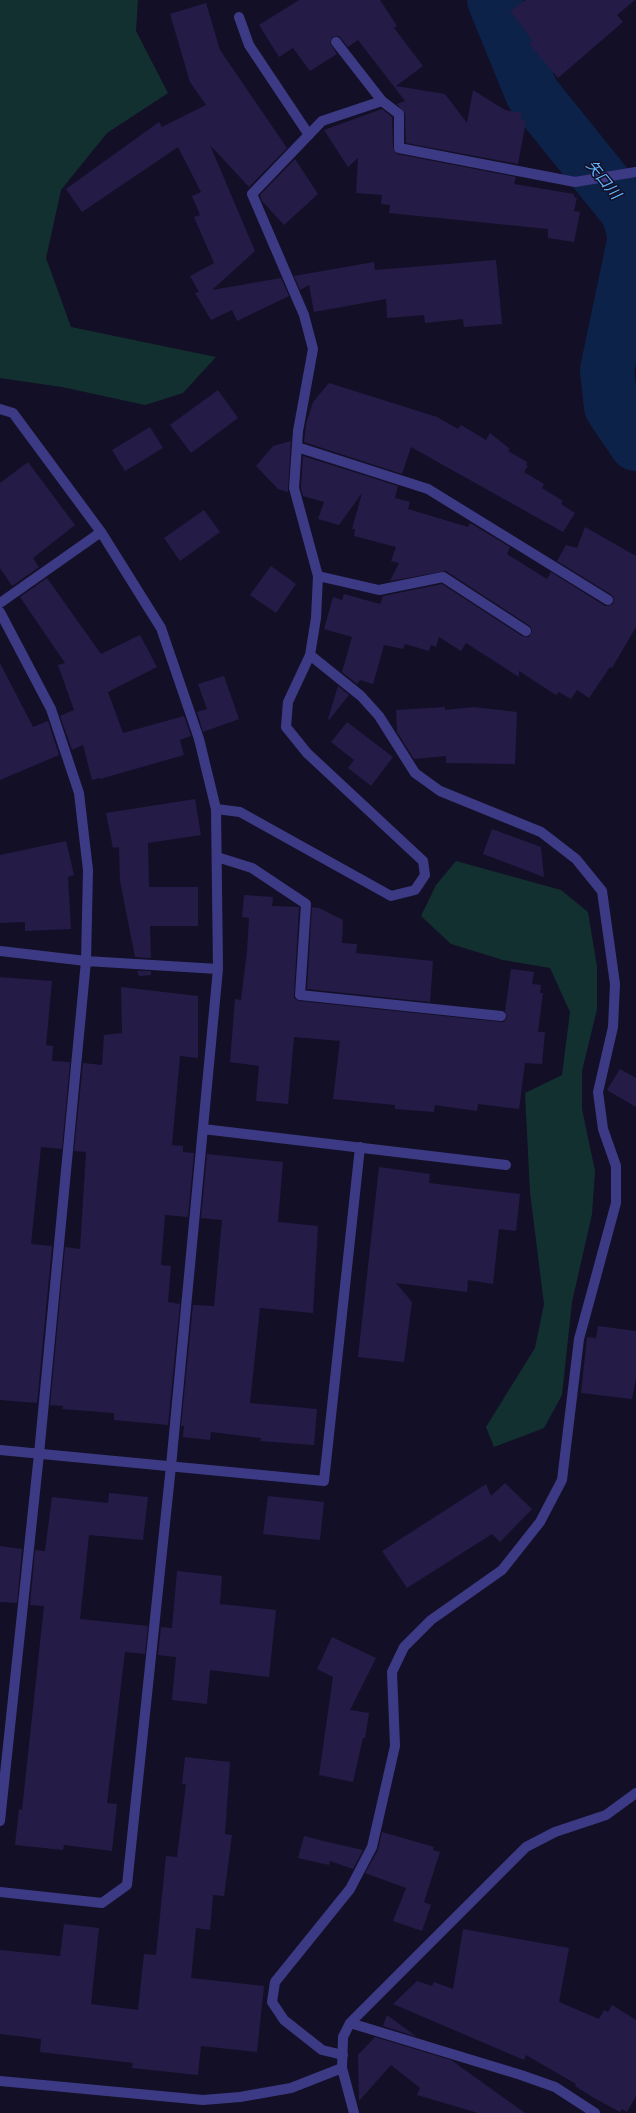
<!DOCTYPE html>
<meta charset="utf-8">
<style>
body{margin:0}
canvas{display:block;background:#130f26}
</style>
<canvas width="636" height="2113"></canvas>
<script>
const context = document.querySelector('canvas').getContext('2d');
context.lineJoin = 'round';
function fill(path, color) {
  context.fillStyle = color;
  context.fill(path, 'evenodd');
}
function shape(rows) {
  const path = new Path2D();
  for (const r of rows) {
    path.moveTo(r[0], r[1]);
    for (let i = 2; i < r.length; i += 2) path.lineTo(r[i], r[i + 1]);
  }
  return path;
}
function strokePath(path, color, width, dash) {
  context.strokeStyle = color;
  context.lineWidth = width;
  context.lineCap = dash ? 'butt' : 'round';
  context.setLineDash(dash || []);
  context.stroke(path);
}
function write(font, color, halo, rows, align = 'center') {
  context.font = font + ' Cabin,"Noto Sans JP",sans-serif';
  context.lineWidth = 3;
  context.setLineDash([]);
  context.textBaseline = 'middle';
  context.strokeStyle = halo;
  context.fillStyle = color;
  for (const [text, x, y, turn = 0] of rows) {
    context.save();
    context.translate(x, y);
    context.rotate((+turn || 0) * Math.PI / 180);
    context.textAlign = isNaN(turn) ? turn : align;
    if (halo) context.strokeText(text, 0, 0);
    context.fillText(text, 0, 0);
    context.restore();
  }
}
const green = shape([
 [0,0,138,0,136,31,168,93,107,133,61,190,46,258,71,327,216,357,183,393,145,405,62,387,0,378],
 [456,861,561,890,588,912,597,967,597,1009,582,1071,582,1109,595,1171,592,1214,572,1302,562,1395,544,1428,494,1447,486,1427,535,1348,544,1304,530,1192,525,1093,562,1075,570,1012,550,968,503,960,451,944,421,916,436,885]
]);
const river = shape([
 [494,0,532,93,628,212,635,237,607,370,611,407,636,444]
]);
const building = shape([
 [299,0,380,0,397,26,394,28,423,66,396,86,445,94,467,123,473,90,505,110,522,113,521,120,526,121,518,164,406,143,405,114,397,104,405,101,358,40,348,47,339,36,332,37,330,43,337,54,310,71,293,48,279,57,259,25],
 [526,0,635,0,617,15,623,22,558,78,529,44,533,41,510,11],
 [206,3,220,50,287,148,249,187,210,145,255,251,212,290,281,278,289,296,237,321,232,310,211,320,195,293,199,292,190,276,214,263,194,217,200,215,192,196,201,192,178,147,82,212,66,189,159,122,162,127,206,105,190,82,170,14],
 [382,109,392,117,393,148,397,154,516,177,514,184,574,194,574,197,577,198,574,211,580,212,574,242,548,238,548,229,389,213,390,205,381,204,382,195,356,193,358,158,348,167,324,130],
 [295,159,318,194,284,225,262,201,260,195],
 [496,260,502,324,464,327,463,319,425,323,424,315,387,318,386,299,314,312,309,285,300,290,294,276,374,262,375,270],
 [329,383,437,417,458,429,461,425,486,440,490,433,510,449,508,451,527,462,526,465,528,466,524,472,544,484,542,488,563,501,561,504,575,513,563,532,411,447,402,474,304,442,306,424,313,402],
 [218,390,238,418,191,453,170,425],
 [150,427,163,448,125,471,112,450],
 [291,441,288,488,288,492,278,489,256,466,273,446],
 [303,456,398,486,395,498,410,502,408,509,468,527,470,523,510,547,507,554,547,579,551,572,605,606,608,606,613,604,614,600,612,595,557,561,566,545,577,548,585,527,636,556,636,627,612,668,610,667,589,698,577,690,571,699,559,692,556,695,519,671,519,677,466,643,461,651,439,637,436,647,431,645,429,651,405,644,403,649,384,645,373,684,360,680,357,684,342,672,352,637,324,629,333,597,342,600,344,594,380,604,383,596,442,584,522,636,529,637,532,631,530,626,446,571,390,581,399,563,391,561,396,547,354,536,355,529,352,529,362,493,339,525,318,519,324,502,303,496,301,487],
 [28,462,75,525,33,558,39,567,12,586,0,568,0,483],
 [204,510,220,532,180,561,164,538],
 [271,566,296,584,276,613,250,595],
 [47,578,101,654,140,635,157,667,108,692,123,733,184,716,191,736,180,740,184,755,100,779,99,778,92,780,83,745,72,750,60,716,74,710,58,665,65,663,20,597],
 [0,663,33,727,48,721,59,755,0,780],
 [224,676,239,719,203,732,197,712,207,709,198,684],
 [338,686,349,695,329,720,328,719],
 [445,707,445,710,473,707,517,712,515,764,446,763,446,756,414,759,397,732,396,710],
 [347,722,393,757,371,786,348,768,354,760,331,742],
 [195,799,201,835,148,843,149,887,198,887,198,926,150,926,151,958,135,957,120,881,119,847,113,848,106,813],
 [492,829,541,847,544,877,483,854],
 [66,841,74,875,68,877,71,929,25,931,25,922,0,923,0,855],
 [244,895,273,897,272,906,299,907,294,995,294,998,299,1001,501,1022,504,1022,507,1017,505,1011,511,969,534,972,532,984,541,985,540,993,543,993,538,1032,545,1032,542,1064,525,1063,519,1109,478,1104,477,1111,435,1105,434,1112,395,1109,395,1105,333,1099,340,1041,294,1037,288,1104,256,1101,259,1066,230,1062,235,999,241,1000,247,951,249,918,242,917],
 [312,907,319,908,343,920,342,943,357,944,356,953,433,961,430,1002,307,989],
 [137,971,151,971,151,975,139,976],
 [0,977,52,981,46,1045,53,1046,52,1061,70,1062,62,1149,41,1147,31,1244,52,1246,37,1403,0,1400],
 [121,987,198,996,198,1058,180,1056,172,1145,183,1146,183,1152,194,1153,188,1217,165,1215,161,1265,171,1266,168,1302,180,1304,168,1425,114,1420,114,1413,62,1409,63,1406,50,1405,65,1247,80,1249,86,1152,74,1151,83,1063,102,1065,104,1035,122,1033],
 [620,1069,636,1078,636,1107,607,1090],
 [207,1154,283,1162,278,1222,318,1226,313,1313,260,1308,250,1403,317,1409,314,1445,260,1441,261,1438,211,1432,210,1440,183,1437,184,1426,181,1426,193,1305,214,1306,222,1220,201,1218],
 [379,1167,430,1174,429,1183,520,1194,516,1231,499,1229,493,1284,468,1280,467,1292,396,1283,412,1302,404,1362,358,1357],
 [598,1326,636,1331,636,1378,632,1399,581,1393,587,1337,596,1338],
 [505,1483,532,1509,500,1542,492,1534,407,1588,382,1551,486,1484,491,1496],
 [109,1493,148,1497,143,1540,89,1535,80,1619,148,1626,145,1654,125,1652,107,1803,117,1804,112,1851,64,1845,63,1850,15,1845,19,1809,22,1810,44,1606,30,1605,35,1550,45,1551,52,1497,108,1503],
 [268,1496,324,1502,320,1540,263,1534],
 [0,1546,22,1549,17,1603,0,1602],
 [177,1571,222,1576,220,1604,276,1610,269,1677,210,1670,207,1704,172,1700,176,1657,158,1655,161,1627,172,1628],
 [332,1637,376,1658,350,1710,369,1713,365,1738,363,1738,353,1782,319,1775,333,1677,317,1669],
 [185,1757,230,1762,225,1834,232,1835,224,1896,213,1895,210,1930,196,1928,191,1978,264,1986,257,2052,201,2046,198,2075,132,2068,133,2063,40,2052,41,2039,0,2034,0,1950,60,1956,64,1924,99,1928,91,2004,138,2010,144,1954,156,1955,166,1856,177,1857,186,1784,182,1784],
 [382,1832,434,1847,433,1850,440,1852,424,1902,431,1905,422,1931,393,1921,406,1888,365,1873,378,1850],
 [304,1836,323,1841,363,1850,353,1869,330,1861,329,1865,298,1858],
 [463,1929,569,1948,559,2002,599,2019,604,2010,608,2012,612,2005,636,2020,636,2096,627,2112,622,2109,620,2112,594,2098,575,2086,576,2084,526,2055,524,2060,393,2004,417,1981,432,1986,434,1982,453,1989],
 [387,2015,417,2037,383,2026],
 [375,2037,451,2060,525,2113,478,2113,417,2095,420,2088,391,2065,359,2101,358,2055]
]);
const minor = shape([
 [239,17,249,45,309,135],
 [336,42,382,101],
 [0,409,13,413,101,532,161,628,199,739,216,809,218,969,171,1466,127,1885,102,1903,0,1892],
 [297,447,428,489,608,600],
 [318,576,379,590,443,577,526,631],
 [0,603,101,532],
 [0,612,51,709,79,793,88,870,86,961,39,1454,0,1821],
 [310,655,361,696,379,716,415,773,440,791,541,832,576,859,602,891,615,984,613,1027,598,1092,603,1129,616,1166,616,1203,579,1339,562,1480,540,1522,502,1570,431,1620,404,1647,392,1672,395,1746,372,1847,350,1889,275,1982,272,2002,284,2020,322,2050,343,2055],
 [216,809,240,812,391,896,415,890,425,875,423,861,307,753,286,727,288,702,310,655,316,618,318,576,294,488,298,431,313,349,304,315,252,194,322,121,382,101,399,114,399,148,575,182,636,172],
 [217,857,252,868,306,904,300,995,501,1016],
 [0,951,86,961,218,969],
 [203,1129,506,1165],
 [0,1450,324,1481,360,1147],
 [350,2023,521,2075,555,2087,595,2113],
 [0,2081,203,2100,240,2097,291,2088,342,2068],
 [354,2113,342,2068,343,2037,350,2023,526,1847,555,1832,606,1815,636,1793]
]);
const waterNames = [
 ["矢口川",603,180,51]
];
fill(green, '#12302f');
strokePath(river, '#0c2248', 54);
fill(building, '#241b47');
strokePath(minor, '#3d3a85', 10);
write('italic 15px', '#62b6ff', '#130f26', waterNames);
</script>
